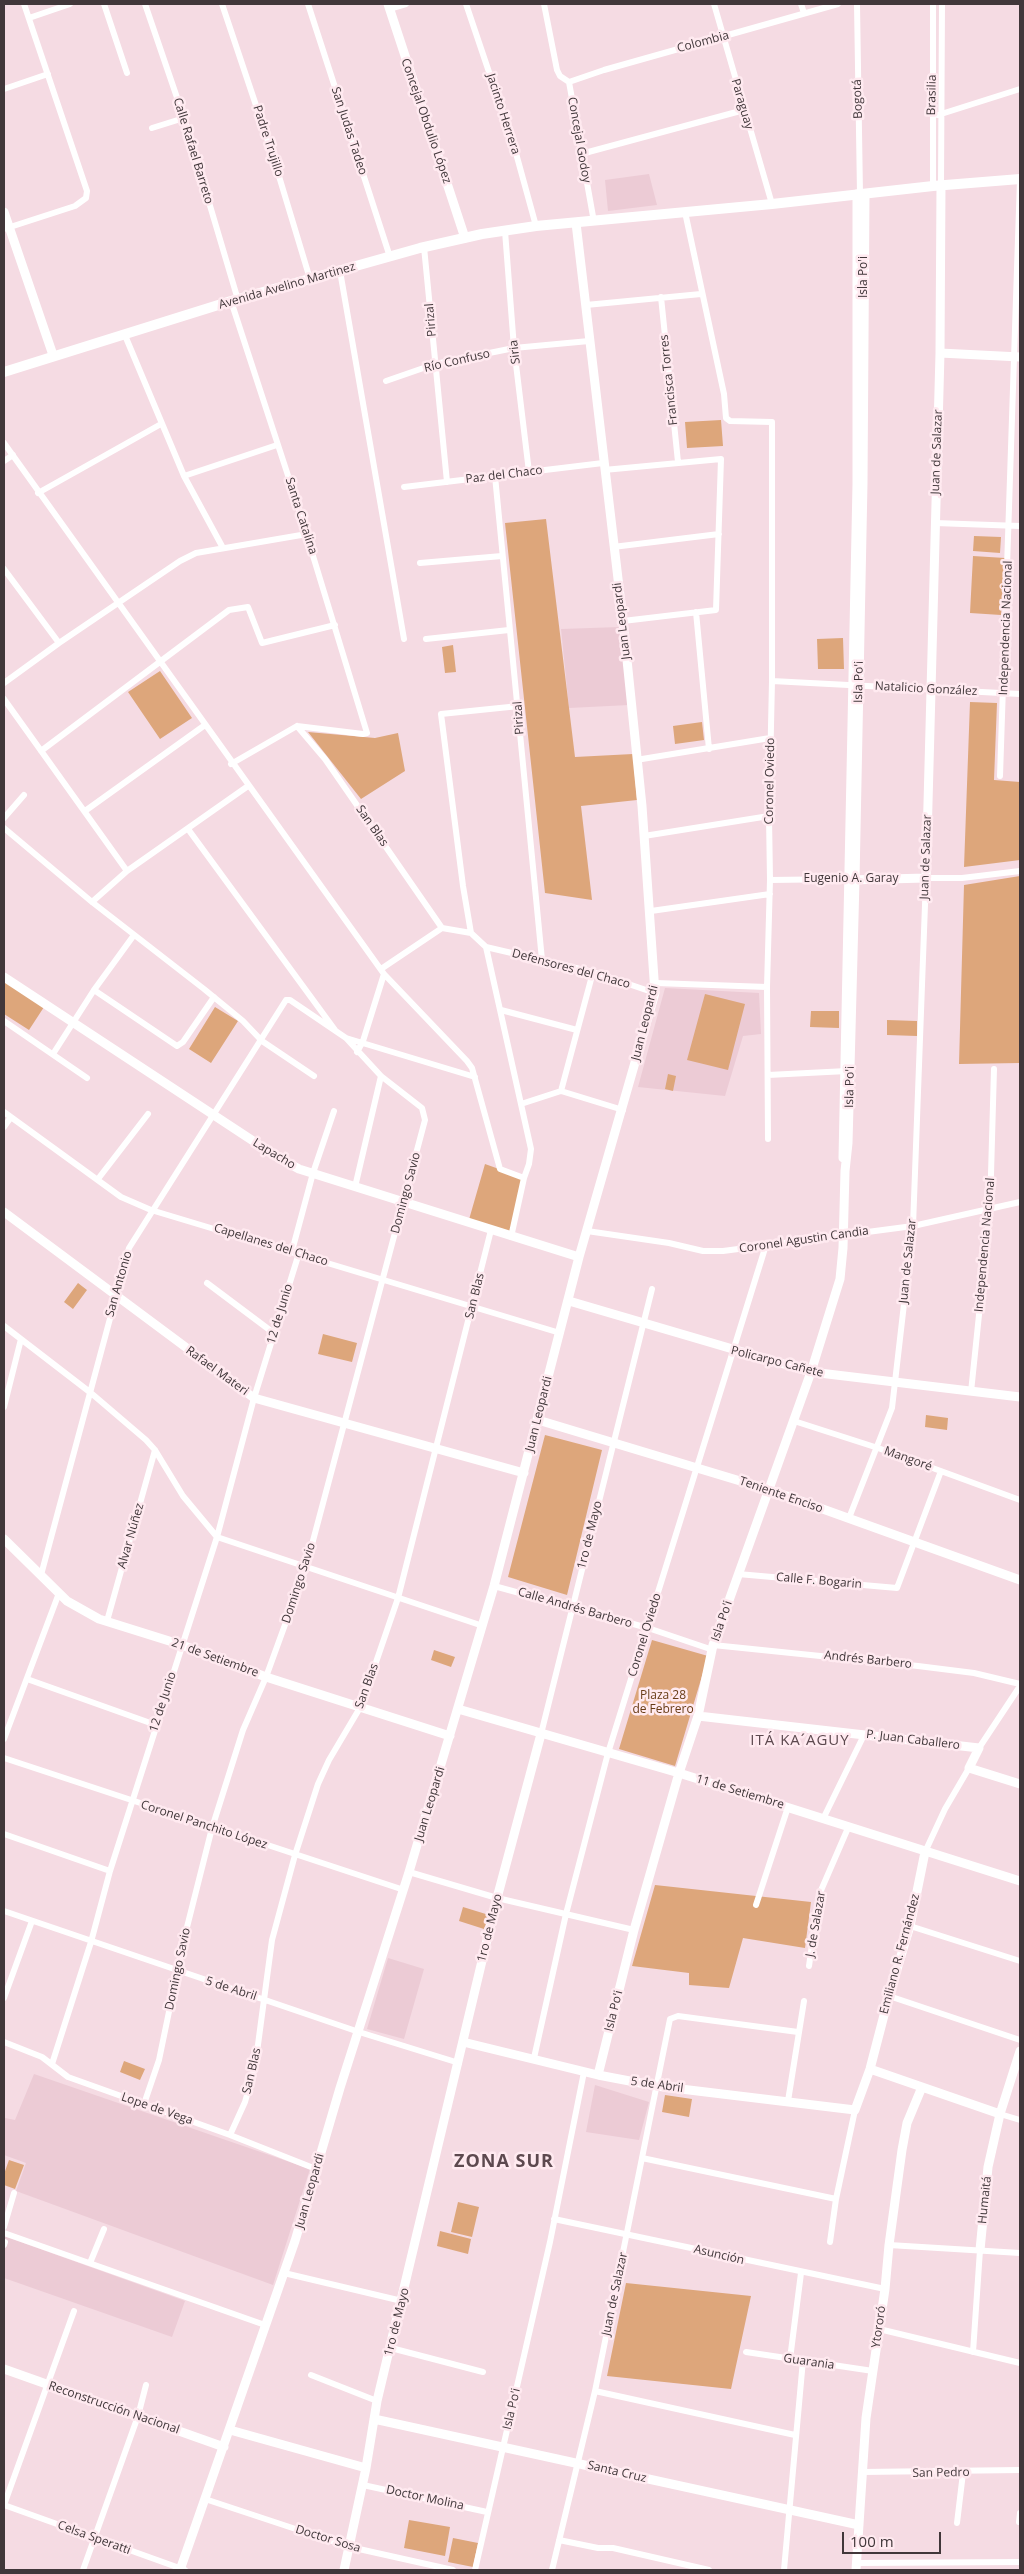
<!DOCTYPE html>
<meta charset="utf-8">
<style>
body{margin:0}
#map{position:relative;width:1024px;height:2574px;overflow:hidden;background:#f5dbe3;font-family:"Open Sans",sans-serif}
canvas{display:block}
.frame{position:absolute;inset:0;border:5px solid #41373a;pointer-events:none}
.scale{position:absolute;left:842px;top:2532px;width:99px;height:22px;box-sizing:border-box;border:2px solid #41373a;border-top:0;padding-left:6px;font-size:15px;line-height:18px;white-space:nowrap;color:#41373a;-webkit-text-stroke:4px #ffeaf0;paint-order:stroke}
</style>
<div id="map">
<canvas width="1024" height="2574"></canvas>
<div class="frame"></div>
<div class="scale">100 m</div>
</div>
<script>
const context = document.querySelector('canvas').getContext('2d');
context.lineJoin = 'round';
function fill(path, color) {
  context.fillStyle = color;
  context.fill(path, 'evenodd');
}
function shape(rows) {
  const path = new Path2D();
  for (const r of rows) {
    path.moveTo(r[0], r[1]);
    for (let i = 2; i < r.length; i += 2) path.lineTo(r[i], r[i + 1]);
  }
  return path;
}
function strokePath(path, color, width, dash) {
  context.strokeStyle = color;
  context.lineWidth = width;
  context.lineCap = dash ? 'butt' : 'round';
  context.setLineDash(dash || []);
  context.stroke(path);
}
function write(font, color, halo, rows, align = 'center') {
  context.font = font + ' "Open Sans",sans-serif';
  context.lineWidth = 5;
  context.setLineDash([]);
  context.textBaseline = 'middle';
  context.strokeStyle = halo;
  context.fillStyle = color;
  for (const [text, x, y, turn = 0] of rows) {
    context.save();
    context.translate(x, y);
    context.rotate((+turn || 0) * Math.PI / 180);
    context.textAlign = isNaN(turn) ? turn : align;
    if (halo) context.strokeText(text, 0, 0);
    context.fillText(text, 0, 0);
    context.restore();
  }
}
const built = shape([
 [649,174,657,205,608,211,605,180],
 [620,627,629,705,569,708,561,629],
 [665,988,759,993,761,1034,743,1036,725,1096,638,1087],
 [388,1958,424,1969,404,2039,367,2029],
 [34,2074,310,2169,273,2285,16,2191,26,2163,4,2155,4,2124,5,2118,15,2120],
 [595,2085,649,2102,639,2140,586,2132],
 [4,2236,185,2301,172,2337,4,2278]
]);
const green = shape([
 [721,420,723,446,687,448,685,422],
 [546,519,575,757,633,754,637,800,581,806,592,900,545,893,505,523],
 [974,536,1001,537,1000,553,973,551],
 [973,556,1005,558,1001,615,970,613],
 [843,638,844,669,818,669,817,639],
 [453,645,456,672,445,673,442,647],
 [160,671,192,718,160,739,128,692],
 [970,702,997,703,994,780,1020,782,1020,860,964,867],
 [702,722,704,740,675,744,673,726],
 [308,732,375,738,398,733,405,771,361,799],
 [1020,876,1020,1063,959,1064,964,885],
 [4,980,44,1007,29,1030,4,1014],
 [705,994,745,1004,728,1070,687,1060],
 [215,1007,238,1021,211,1063,189,1049],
 [811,1011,839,1011,839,1028,810,1027],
 [887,1020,917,1021,917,1036,887,1035],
 [668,1074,676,1076,673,1091,665,1089],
 [485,1164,524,1178,511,1237,468,1223],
 [78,1283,87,1290,73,1309,64,1302],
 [323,1334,357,1343,352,1362,318,1354],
 [926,1415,948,1418,947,1430,925,1427],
 [545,1435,602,1450,567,1595,508,1577],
 [652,1640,708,1656,675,1766,619,1749],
 [434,1650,455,1657,451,1667,431,1660],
 [655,1885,811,1902,805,1948,743,1938,729,1988,689,1985,689,1973,632,1966],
 [463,1907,489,1915,484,1929,459,1921],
 [124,2061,145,2069,140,2080,120,2072],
 [665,2095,692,2099,689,2117,662,2112],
 [9,2160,24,2165,15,2189,4,2185,4,2174],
 [458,2202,479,2207,472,2237,451,2232],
 [440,2231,471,2239,468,2254,437,2246],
 [626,2283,751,2296,731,2389,607,2376],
 [409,2520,450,2527,445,2556,404,2548],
 [453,2538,478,2543,473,2567,448,2562]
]);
const street = shape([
 [104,4,127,73],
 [145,4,184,118,238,300],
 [222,4,272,153,310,279],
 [308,4,390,257],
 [466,4,514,146,536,226],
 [544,4,557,70,560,76,569,82,594,222],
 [714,4,772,204],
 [801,4,804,13],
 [857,4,860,194],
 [389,9,406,4],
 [29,18,70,4],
 [569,82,604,70,838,4],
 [4,89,48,74],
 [938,115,1020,89],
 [152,128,184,118],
 [581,154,744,110],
 [941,185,942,4],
 [933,186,933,4],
 [685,212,724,394,726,418,730,421,772,422,772,681,769,816,770,880,767,987,768,1139],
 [4,229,75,206,86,198,87,191,24,4],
 [505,231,514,348,529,472],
 [424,247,447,482],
 [340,271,404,639],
 [661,297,678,462],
 [586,305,701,294],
 [124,333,184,476,223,548],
 [386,381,435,364,514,348,589,341],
 [4,443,384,974,467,1061,472,1068,500,1169,524,1178],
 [4,461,13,455],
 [604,470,721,459,716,610,623,621],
 [184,476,277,445],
 [495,476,542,960],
 [404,487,603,463],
 [38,493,161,424],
 [935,523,1020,526],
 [613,547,719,534],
 [420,563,502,556],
 [4,569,59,643],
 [696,612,709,749],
 [426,639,509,630],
 [772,681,1020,694],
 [4,683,59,643,180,561,196,553,307,534],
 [4,699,127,871],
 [297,726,325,759,442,928],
 [41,751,229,610,248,607,262,643,335,625],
 [636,760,770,738],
 [231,764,297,726,363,734,367,733,296,500,231,301],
 [1000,776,1020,179],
 [85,811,205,725],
 [4,818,24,795],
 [4,828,92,902,204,989,243,1021,262,1041,314,1076],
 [188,829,335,1030],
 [644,836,769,816],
 [770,880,847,879],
 [92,902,127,871,248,786],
 [651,911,770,894],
 [471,933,463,886,441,714,519,706],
 [486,947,593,972,655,993],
 [381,969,442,928,471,933,486,947,531,1149,529,1164,524,1178,511,1237],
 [656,983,767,987],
 [94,990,177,1046,183,1042,214,997],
 [501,1010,577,1030],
 [4,1021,87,1078],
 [357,1052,363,1041,384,974],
 [53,1054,94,990,134,935],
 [768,1075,847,1071],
 [561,1091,593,972],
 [521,1104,561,1091,623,1110],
 [4,1112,121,1197,151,1210,560,1333],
 [4,1127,11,1117],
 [98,1179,148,1114],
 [355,1187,381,1076],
 [587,1231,669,1243,703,1251,723,1251,913,1226,1020,1202],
 [292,1251,313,1173,334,1111],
 [207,1283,275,1334],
 [4,1326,91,1393,146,1440,155,1450,183,1496,217,1537,483,1626],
 [971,1392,990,1209,994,1069],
 [4,1407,21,1339],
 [794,1421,878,1448,1020,1500],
 [849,1518,892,1408,913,1226,926,878,962,878,1020,871],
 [738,1574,897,1588,941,1471],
 [41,1575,129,1248,286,1000,290,1000,346,1038,475,1077],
 [494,1586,648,1628,713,1650],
 [107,1621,155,1450],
 [713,1645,918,1666,974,1673,1020,1684],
 [27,1679,156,1725],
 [541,1734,652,1289],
 [4,1739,59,1593],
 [979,1748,1020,1686],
 [4,1758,404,1890],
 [823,1819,864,1735],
 [4,1834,110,1871],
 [925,1852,945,1809,969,1768],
 [409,1872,497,1898,634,1930],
 [756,1905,788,1807],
 [4,1911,359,2032,459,2063],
 [910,1926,1020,1961],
 [809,1966,819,1895,848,1828],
 [889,1996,1020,2040],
 [4,1998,32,1921],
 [4,2042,42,2057,68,2077,230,2135,316,2169],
 [534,2058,566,1914,608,1753,766,1245],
 [52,2064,91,1942,110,1871,217,1537,254,1398,299,1253],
 [788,2101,804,2001],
 [144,2104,159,2060,184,1939,212,1828,243,1730,266,1677,306,1567,425,1120,422,1108,381,1076,346,1038],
 [1000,2114,1020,2120],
 [230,2135,245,2102,255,2067,272,1940,295,1855,318,1784,329,1760,361,1706,398,1598,491,1230],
 [642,2158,836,2199],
 [554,2219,885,2289],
 [4,2227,14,2193],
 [4,2233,265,2325],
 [830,2242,836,2199,855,2110],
 [4,2245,5,2242],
 [889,2245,1020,2253],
 [90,2263,104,2229],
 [284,2273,402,2301],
 [879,2329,1020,2363],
 [391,2348,483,2372],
 [746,2352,873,2371],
 [973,2352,980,2250],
 [790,2359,801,2273],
 [311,2375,377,2401],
 [595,2391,795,2435],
 [862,2472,1020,2470],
 [363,2485,487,2512],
 [205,2499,350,2547,453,2570],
 [4,2505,74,2311],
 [4,2505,185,2570],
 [1019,2522,1020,2513],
 [957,2523,963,2473],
 [559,2540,598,2548,613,2548,709,2570],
 [856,2563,1020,2562],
 [83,2570,138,2416,146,2385],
 [475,2570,550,2242,584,2072],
 [552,2570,595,2391,670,2019,678,2016,798,2032],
 [784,2570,803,2360]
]);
const secondary = shape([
 [388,4,465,238],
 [4,212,53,355],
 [940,353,1020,357],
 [849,880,926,878,940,353,941,185],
 [4,977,279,1158,299,1169,579,1257],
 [843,1158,857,484,857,194],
 [4,1212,254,1398,524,1473],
 [569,1301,811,1372,1020,1397],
 [538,1420,770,1490,1020,1580],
 [4,1539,67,1601,99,1619,182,1645,266,1677,450,1736],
 [458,1709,679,1773,1020,1881],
 [698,1716,979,1748,969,1768,1020,1784],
 [463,2042,598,2075,656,2086,855,2110,870,2069,889,1996,910,1926,925,1852],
 [870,2069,1000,2114],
 [598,2075,634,1930,679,1773,698,1716,713,1645,811,1372,840,1279,843,1248,845,1171,848,1143,855,880,863,483,865,194],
 [980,2250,988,2167,1000,2114,1020,2051],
 [4,2369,224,2447],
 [374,2419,859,2525],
 [230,2430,366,2468],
 [180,2570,295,2241,340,2088,409,1872,494,1586,579,1257,655,993,642,806,623,621,576,223],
 [344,2570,366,2468,377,2401,497,1898,541,1734],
 [856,2570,866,2418,885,2289,889,2245,902,2150,907,2123,922,2087]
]);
const primary = shape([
 [4,372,231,301,420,248,482,234,536,226,772,204,933,186,1020,179]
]);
const streetNames = [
 ["Colombia",703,42,-15],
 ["Brasilia",932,95,-89],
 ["Bogotá",858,99,-92],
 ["Paraguay",742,104,74],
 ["Jacinto Herrera",503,114,72],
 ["Concejal Obdulio López",426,121,71],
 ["San Judas Tadeo",349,131,72],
 ["Concejal Godoy",579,140,80],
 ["Padre Trujillo",268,141,72],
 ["Calle Rafael Barreto",193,151,73],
 ["Isla Po'i",864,277,-90],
 ["Avenida Avelino Martinez",287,286,-16],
 ["Pirizal",431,320,-95],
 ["Siria",515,352,-96],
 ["Río Confuso",457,361,-13],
 ["Francisca Torres",669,380,-96],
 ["Juan de Salazar",937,452,-88],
 ["Paz del Chaco",504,475,-7],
 ["Santa Catalina",301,516,72],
 ["Juan Leopardi",622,621,-97],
 ["Independencia Nacional",1006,628,-88],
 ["Isla Po'i",859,682,-89],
 ["Natalicio González",926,689,3],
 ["Pirizal",519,718,-94],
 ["Coronel Oviedo",770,781,-89],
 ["San Blas",372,826,55],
 ["Juan de Salazar",926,857,-88],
 ["Eugenio A. Garay",851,879],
 ["Defensores del Chaco",571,969,15],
 ["Juan Leopardi",645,1023,-76],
 ["Isla Po'i",850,1087,-89],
 ["Lapacho",274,1154,31],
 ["Domingo Savio",406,1193,-75],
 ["Coronel Agustin Candia",804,1240,-8],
 ["Capellanes del Chaco",271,1245,17],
 ["Independencia Nacional",985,1245,-85],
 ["Juan de Salazar",908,1261,-84],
 ["San Antonio",119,1284,-74],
 ["San Blas",475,1296,-76],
 ["12 de Junio",280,1314,-73],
 ["Policarpo Cañete",777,1362,14],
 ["Rafael Materi",217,1371,36],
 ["Juan Leopardi",539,1414,-76],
 ["Mangoré",908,1459,20],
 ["Teniente Enciso",781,1495,19],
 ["1ro de Mayo",590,1535,-76],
 ["Alvar Núñez",131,1536,-74],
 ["Calle F. Bogarin",819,1581,5],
 ["Domingo Savio",299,1583,-72],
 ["Calle Andrés Barbero",575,1608,16],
 ["Isla Po'i",722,1621,-71],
 ["Coronel Oviedo",645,1635,-73],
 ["21 de Setiembre",215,1658,20],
 ["Andrés Barbero",868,1660,6],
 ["San Blas",367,1686,-70],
 ["12 de Junio",163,1702,-72],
 ["P. Juan Caballero",913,1740,7],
 ["11 de Setiembre",740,1792,17],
 ["Juan Leopardi",430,1804,-73],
 ["Coronel Panchito López",204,1825,18],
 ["J. de Salazar",816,1924,-80],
 ["1ro de Mayo",490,1928,-76],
 ["Emiliano R. Fernández",900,1954,-75],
 ["Domingo Savio",178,1969,-78],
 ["5 de Abril",231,1989,18],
 ["Isla Po'i",614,2011,-76],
 ["San Blas",252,2071,-77],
 ["5 de Abril",657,2085,8],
 ["Lope de Vega",157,2109,19],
 ["Juan Leopardi",310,2191,-74],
 ["Humaitá",985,2200,-84],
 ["Asunción",719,2255,13],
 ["Juan de Salazar",615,2294,-78],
 ["1ro de Mayo",397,2322,-76],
 ["Ytororó",879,2327,-82],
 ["Guarania",809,2362,8],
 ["Reconstrucción Nacional",114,2408,19],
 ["Isla Po'i",512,2409,-77],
 ["Santa Cruz",617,2472,13],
 ["San Pedro",941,2473,-1],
 ["Doctor Molina",425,2498,12],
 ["Celsa Speratti",94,2538,20],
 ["Doctor Sosa",328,2539,17]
];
const parkNames = [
 ["Plaza 28",663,1696],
 ["de Febrero",663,1710]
];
const quarterNames = [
 ["ITÁ KA´AGUY",800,1741]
];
const districtNames = [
 ["ZONA SUR",504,2162]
];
fill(built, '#eccbd5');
fill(green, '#dda67b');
strokePath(street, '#fff', 6);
strokePath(secondary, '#fff', 9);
strokePath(primary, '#fff', 10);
write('12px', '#41373a', '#ffeaf0', streetNames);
write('12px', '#683c16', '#ffeaf0', parkNames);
context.letterSpacing = '1px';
write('15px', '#5d494f', '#ffeaf0', quarterNames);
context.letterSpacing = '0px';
context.letterSpacing = '1px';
write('bold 18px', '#5d494f', '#ffeaf0', districtNames);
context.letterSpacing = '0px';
</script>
